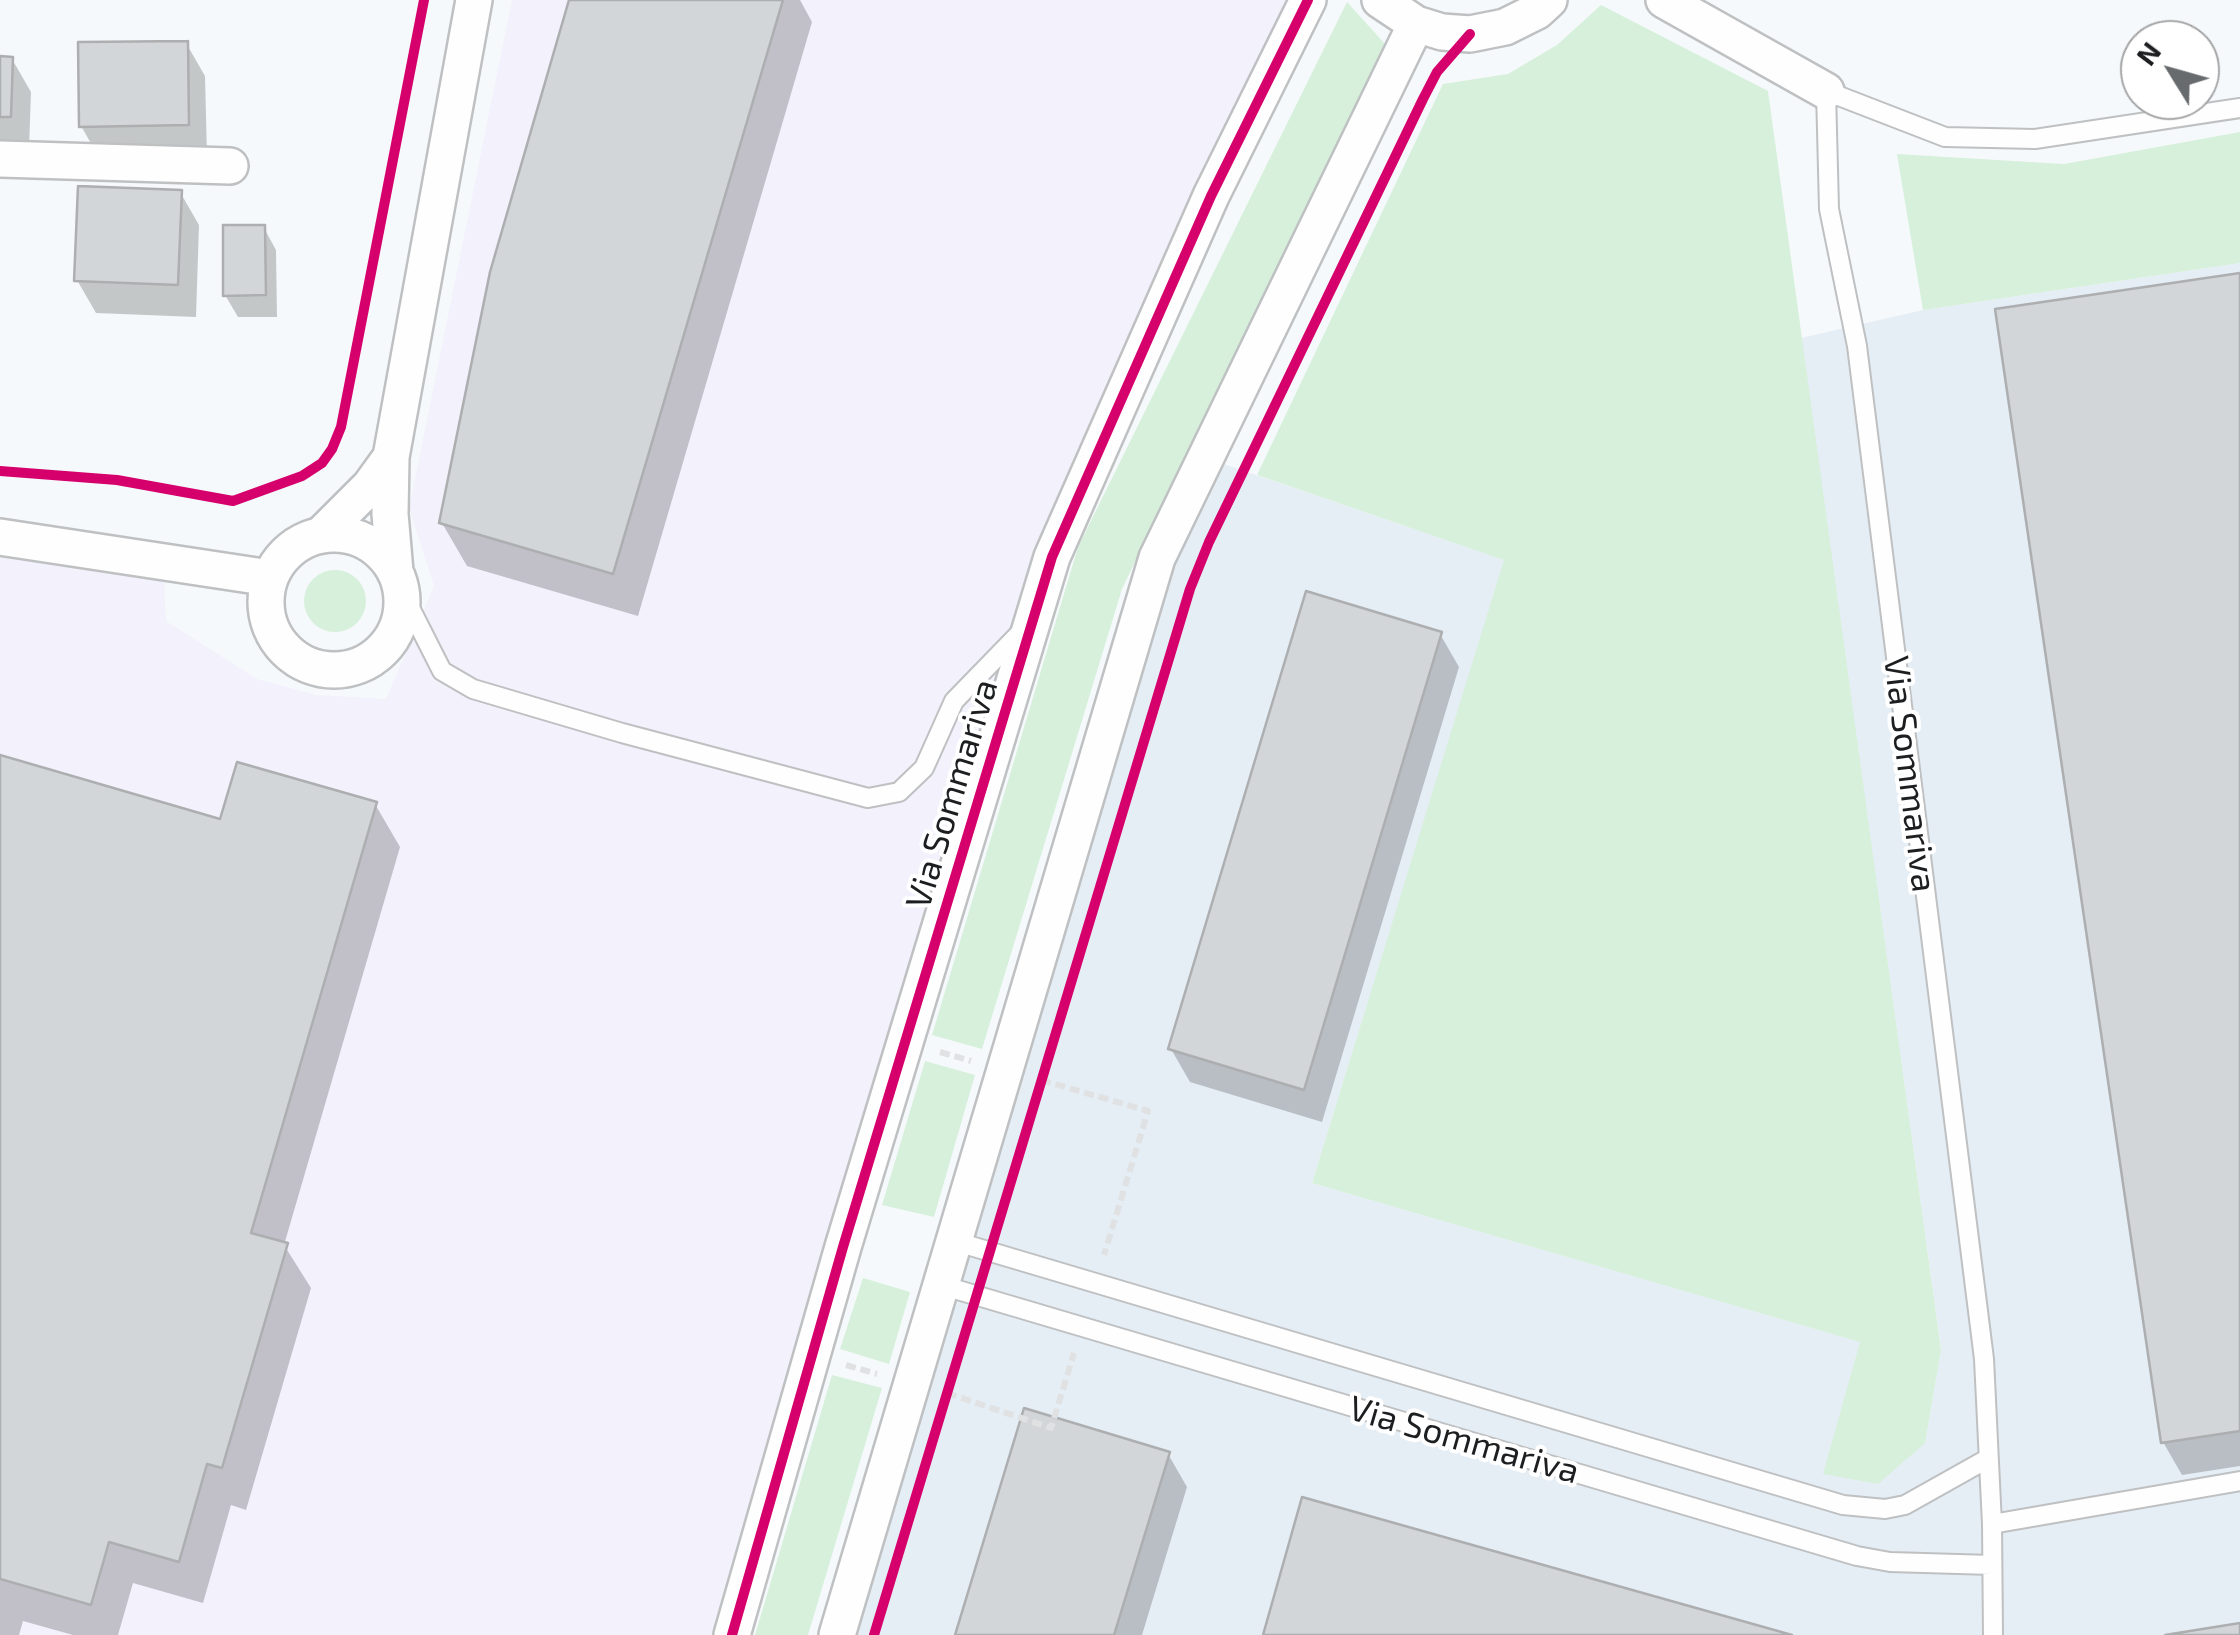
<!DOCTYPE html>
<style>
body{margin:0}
#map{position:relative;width:2240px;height:1635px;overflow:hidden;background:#f6f9fb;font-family:"Exo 2",sans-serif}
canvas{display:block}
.north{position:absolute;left:2120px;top:20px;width:100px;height:100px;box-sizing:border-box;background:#fff;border:2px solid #a4a5a6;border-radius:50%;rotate:307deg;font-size:28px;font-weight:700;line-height:40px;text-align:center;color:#1c1e20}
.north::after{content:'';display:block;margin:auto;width:35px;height:45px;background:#686b6d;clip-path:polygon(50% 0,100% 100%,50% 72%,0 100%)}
</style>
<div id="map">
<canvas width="2240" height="1635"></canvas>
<div class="north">N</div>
</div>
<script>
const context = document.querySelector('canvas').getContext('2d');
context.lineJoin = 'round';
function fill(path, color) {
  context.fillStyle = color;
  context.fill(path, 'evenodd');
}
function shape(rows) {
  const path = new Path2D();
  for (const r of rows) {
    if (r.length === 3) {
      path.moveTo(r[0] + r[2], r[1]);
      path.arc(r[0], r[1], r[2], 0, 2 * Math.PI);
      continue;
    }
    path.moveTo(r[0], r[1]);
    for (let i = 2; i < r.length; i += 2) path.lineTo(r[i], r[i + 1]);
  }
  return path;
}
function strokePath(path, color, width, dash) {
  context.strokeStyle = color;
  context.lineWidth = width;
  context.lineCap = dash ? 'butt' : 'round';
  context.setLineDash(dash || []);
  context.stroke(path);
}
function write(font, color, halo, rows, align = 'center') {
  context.font = font + ' "Exo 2",sans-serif';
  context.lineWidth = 8;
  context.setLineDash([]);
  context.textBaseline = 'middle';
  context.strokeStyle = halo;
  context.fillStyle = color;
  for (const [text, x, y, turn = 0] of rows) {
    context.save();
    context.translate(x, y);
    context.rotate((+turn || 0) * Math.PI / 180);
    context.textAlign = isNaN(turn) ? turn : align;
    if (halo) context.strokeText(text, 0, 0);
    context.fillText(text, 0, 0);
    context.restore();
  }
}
const commercial = shape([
 [512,0,1300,0,1052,557,724,1635,0,1635,0,555,50,558,164,582,166,621,257,679,316,695,386,699,434,586,409,508]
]);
const built = shape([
 [2240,263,2240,1635,837,1635,1206,458,1505,560,1312,1183,1861,1342,1824,1474,1925,1443,1941,1349,1801,338,1923,310]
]);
const green = shape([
 [1347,2,1385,44,1122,589,982,1049,932,1035,1078,547],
 [1601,5,1768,91,1941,1350,1925,1443,1878,1484,1823,1474,1860,1342,1312,1183,1504,560,1257,475,1443,84,1508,74,1557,45],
 [2240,132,2240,263,1923,310,1897,154,2064,164],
 [335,601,31],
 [925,1061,975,1075,934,1217,882,1205],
 [863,1278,910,1292,889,1364,840,1349],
 [832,1375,882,1388,808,1635,755,1635]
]);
const shadow = shape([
 [572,0,800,0,812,22,638,616,467,566,442,523],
 [186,43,205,76,207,157,100,159,81,126],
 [0,59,12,59,31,92,29,149,0,149],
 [180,192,199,225,196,317,96,313,77,280],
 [264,228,276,250,277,317,238,317,225,295],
 [2240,276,2240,1466,2182,1475,2163,1442],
 [1440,634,1459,667,1322,1122,1190,1082,1171,1049],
 [0,757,221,822,375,804,400,847,284,1245,311,1288,246,1510,231,1505,203,1603,133,1583,118,1635,73,1635,23,1621,19,1635,0,1635],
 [1168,1454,1187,1487,1142,1635,958,1635]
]);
const building = shape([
 [569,0,783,0,613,574,439,523,490,272,569,0],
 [188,41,189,125,79,127,78,42,188,41],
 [0,56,13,57,11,117,0,117,0,56],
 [78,186,182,190,178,285,74,281,78,186],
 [223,225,265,225,266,295,223,296,223,225],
 [2240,273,2240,1431,2161,1443,1995,309,2240,273],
 [1306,591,1442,632,1304,1090,1168,1049,1306,591],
 [0,755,220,819,237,762,377,802,251,1233,288,1243,222,1468,207,1464,179,1562,109,1542,91,1605,0,1579,0,755],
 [1024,1408,1170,1452,1114,1635,955,1635,1024,1408],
 [1302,1497,1792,1635,1263,1635,1302,1497],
 [2240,1623,2240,1635,2165,1635,2240,1623]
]);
const path = shape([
 [940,1052,971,1061],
 [1041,1080,1148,1111,1104,1255],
 [846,1365,877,1374],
 [947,1393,1051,1428,1074,1353]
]);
const service = shape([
 [402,592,442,671,473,689,622,733,868,798,899,792,924,768,954,701,1022,631],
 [954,1241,1843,1505,1885,1509,1905,1505,1987,1459],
 [941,1285,1857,1556,1890,1562,1992,1565],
 [1992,1524,2240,1481],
 [1993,1635,1992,1524,1984,1359,1857,346,1829,209,1826,91,1945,137,2035,139,2240,108]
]);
const minor = shape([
 [1380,0,1416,24,1442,32,1470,34,1505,27,1537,11,1549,0],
 [1664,0,1826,91],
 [0,159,230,166],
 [334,602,68],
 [321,535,370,486,391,457],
 [0,537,270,578],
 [395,572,390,514,391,457,474,0],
 [732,1635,843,1247,1052,557,1211,196,1308,0],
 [837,1635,1157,558,1416,24]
]);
const cycleway = shape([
 [0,471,117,480,233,501,302,476,322,463,332,449,341,427,424,0],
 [732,1635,843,1247,1052,557,1211,196,1308,0],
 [874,1635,1190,589,1209,542,1423,99,1437,72,1470,34]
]);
const streetNames = [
 ["Via Sommariva",1910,774,83],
 ["Via Sommariva",952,794,-73],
 ["Via Sommariva",1464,1440,16]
];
fill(commercial, '#f2f1fc');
fill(built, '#e6eef5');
fill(green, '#d6f0db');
fill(shadow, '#0003');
fill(building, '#d3d6d8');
strokePath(building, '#acaeb0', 2.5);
strokePath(service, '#bec0c2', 22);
strokePath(minor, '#bec0c2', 40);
strokePath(path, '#e0e1e2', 6, [10, 5]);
strokePath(service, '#fefefe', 18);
strokePath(minor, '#fefefe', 35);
strokePath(cycleway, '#d6006c', 10);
write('35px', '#1c1e20', '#fff', streetNames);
</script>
